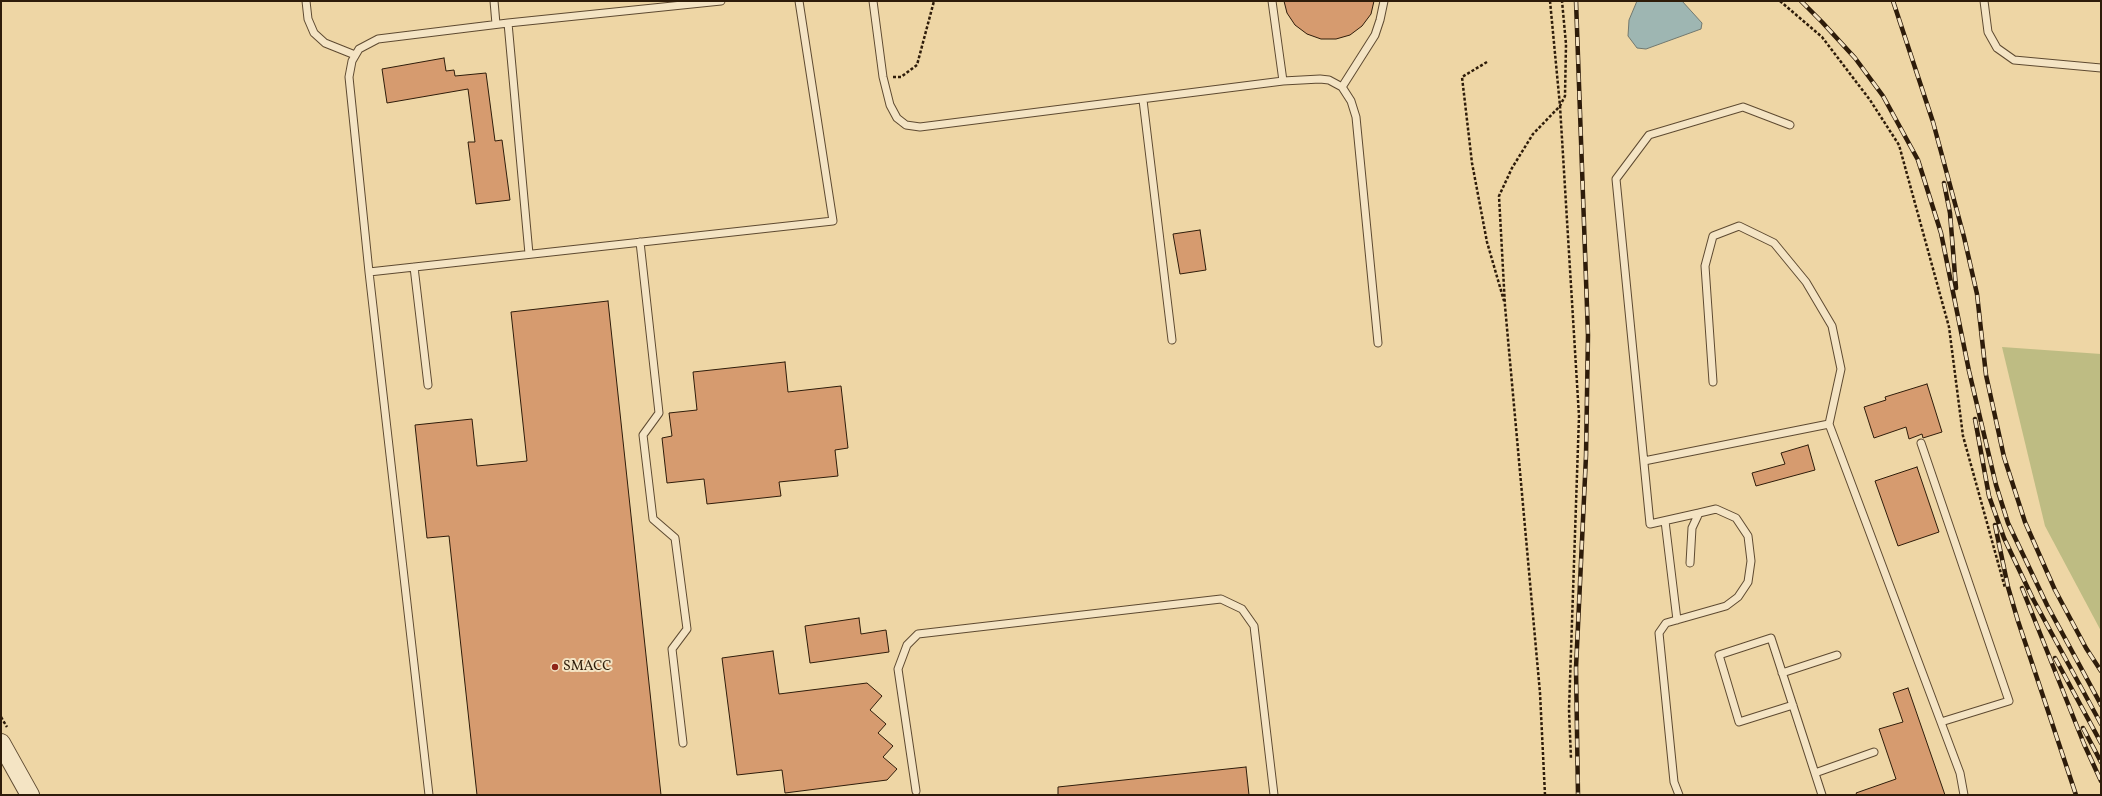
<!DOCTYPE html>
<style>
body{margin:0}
#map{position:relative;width:2102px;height:796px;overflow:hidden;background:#eed6a5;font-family:Vollkorn,serif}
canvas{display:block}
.frame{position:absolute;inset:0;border:2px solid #2e1c0a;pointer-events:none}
</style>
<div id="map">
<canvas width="2102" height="796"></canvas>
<div class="frame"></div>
</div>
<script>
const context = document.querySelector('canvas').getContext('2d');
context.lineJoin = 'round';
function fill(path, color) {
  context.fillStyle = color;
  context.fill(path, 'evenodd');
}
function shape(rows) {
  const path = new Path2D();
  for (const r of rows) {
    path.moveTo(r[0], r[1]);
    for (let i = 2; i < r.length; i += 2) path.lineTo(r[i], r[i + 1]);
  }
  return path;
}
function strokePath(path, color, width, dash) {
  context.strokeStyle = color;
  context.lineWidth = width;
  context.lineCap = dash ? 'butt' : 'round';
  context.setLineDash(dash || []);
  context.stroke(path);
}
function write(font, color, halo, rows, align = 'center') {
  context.font = font + ' Vollkorn,serif';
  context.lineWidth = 4;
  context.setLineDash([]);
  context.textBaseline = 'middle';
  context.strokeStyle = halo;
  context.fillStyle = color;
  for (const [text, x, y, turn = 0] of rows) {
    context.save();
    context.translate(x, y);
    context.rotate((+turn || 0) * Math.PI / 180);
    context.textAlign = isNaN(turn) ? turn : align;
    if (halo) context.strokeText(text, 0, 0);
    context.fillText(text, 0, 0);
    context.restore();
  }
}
const green = shape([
 [2002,347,2101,354,2101,631,2045,526]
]);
const water = shape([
 [1637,1,1682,1,1702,23,1701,29,1646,49,1637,48,1628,36,1629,20,1637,1]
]);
const building = shape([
 [1284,1,1374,1,1371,14,1362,26,1350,35,1336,39,1321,39,1307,34,1295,25,1287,13,1284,1],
 [444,58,446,71,454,70,455,76,486,73,495,141,502,140,510,200,476,204,468,142,475,142,468,89,387,103,382,69,444,58],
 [1200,230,1206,270,1180,274,1173,234,1200,230],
 [608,301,661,795,477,795,449,536,427,538,415,425,472,419,477,466,527,461,511,312,608,301],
 [785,362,788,392,841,386,848,448,835,450,838,476,779,482,781,496,707,504,704,479,667,483,662,438,672,436,669,413,697,410,693,372,785,362],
 [1927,384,1942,432,1923,438,1922,434,1909,439,1906,427,1874,438,1864,407,1886,400,1885,397,1927,384],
 [1808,445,1815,470,1756,486,1752,473,1785,464,1781,453,1808,445],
 [1917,467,1939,532,1898,546,1875,481,1917,467],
 [859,618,861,634,886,630,889,652,810,663,805,626,859,618],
 [773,651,779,694,867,683,882,696,870,710,886,724,878,733,893,746,883,757,897,769,887,780,785,793,782,770,737,775,722,658,773,651],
 [1908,688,1945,795,1857,795,1856,793,1896,779,1879,729,1903,722,1893,693,1908,688],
 [1246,767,1249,795,1058,795,1058,787,1246,767]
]);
const path = shape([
 [1550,1,1560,106,1579,416,1569,710,1571,759],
 [1780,1,1822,37,1870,100,1899,145,1949,327,1963,436,2005,588],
 [1487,62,1462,77,1472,163,1487,242,1504,301],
 [893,77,901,77,917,65,934,1],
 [1,717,7,727],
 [1545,795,1540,693,1505,306,1499,196,1512,168,1533,134,1560,106,1565,96,1566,44,1562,1]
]);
const service = shape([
 [306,1,308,19,314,33,325,43,355,55],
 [494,1,496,24],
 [873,1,883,77,890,105,897,118,906,125,920,127,1283,81,1320,79,1329,80,1342,87,1351,101,1356,117,1378,343],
 [1272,1,1283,81],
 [1984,1,1988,32,1997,48,2014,60,2101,68],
 [508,23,529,254],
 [1342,87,1375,35,1380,20,1384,1],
 [1143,100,1172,340],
 [640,242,659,413,643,435,653,519,675,538,687,629,672,649,683,743],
 [414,267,428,385],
 [369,272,833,221,799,1],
 [1713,382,1705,266,1713,236,1739,226,1774,243,1806,282,1832,326,1841,369,1829,424,1960,773,1964,795],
 [1921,443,2009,701,1941,722],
 [1644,461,1829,424],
 [1699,513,1650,524,1616,179,1649,135,1743,107,1790,125],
 [1665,521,1677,620],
 [1782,673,1837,655],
 [1793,705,1739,722,1719,655,1771,638,1822,795],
 [1815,773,1874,752],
 [916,791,898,669,907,645,918,634,1221,599,1242,609,1254,626,1274,795],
 [429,795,369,272,349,77,352,61,359,49,378,39,508,23,721,1],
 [1679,795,1674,782,1659,633,1666,623,1726,606,1738,597,1748,582,1751,561,1748,536,1736,518,1716,509,1699,513,1692,528,1690,563]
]);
const tertiary = shape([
 [1,743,30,795]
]);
const rail = shape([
 [1576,1,1588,335,1586,456,1576,668,1578,795],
 [1801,1,1822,22,1855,58,1883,96,1918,160,1941,233,1969,371,1996,485,2008,523,2047,605,2101,705],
 [1893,1,1933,122,1964,237,1977,294,1986,375,2004,457,2025,522,2055,590,2086,648,2101,671],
 [1944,183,1950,213,1956,288],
 [1975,419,1989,496,2004,538,2033,599,2101,724],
 [1995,525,2008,587,2018,621,2076,795],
 [2022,588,2084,744,2101,781],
 [2055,658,2101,743],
 [2083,728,2101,762]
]);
const markers = [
 [555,667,4,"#8f2418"]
];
const poiNames = [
 ["SMACC",563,667]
];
fill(green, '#bebc83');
fill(water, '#9eb6b2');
strokePath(water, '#71786f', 1);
fill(building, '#d69b6f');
strokePath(building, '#2e1c0a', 1);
strokePath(service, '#5e4a31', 9);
strokePath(tertiary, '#5e4a31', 20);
strokePath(path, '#2e1c0a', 2.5, [3, 2]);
strokePath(service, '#f4e4c4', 7);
strokePath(tertiary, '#f4e4c4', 18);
strokePath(rail, '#2e1c0a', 4.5);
strokePath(rail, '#f4e4c4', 3, [9]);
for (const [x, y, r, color] of markers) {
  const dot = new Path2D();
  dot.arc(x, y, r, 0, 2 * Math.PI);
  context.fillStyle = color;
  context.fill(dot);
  strokePath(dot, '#f4e4c4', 1.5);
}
write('14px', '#2e1c0a', '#f4e4c4', poiNames, 'left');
</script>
